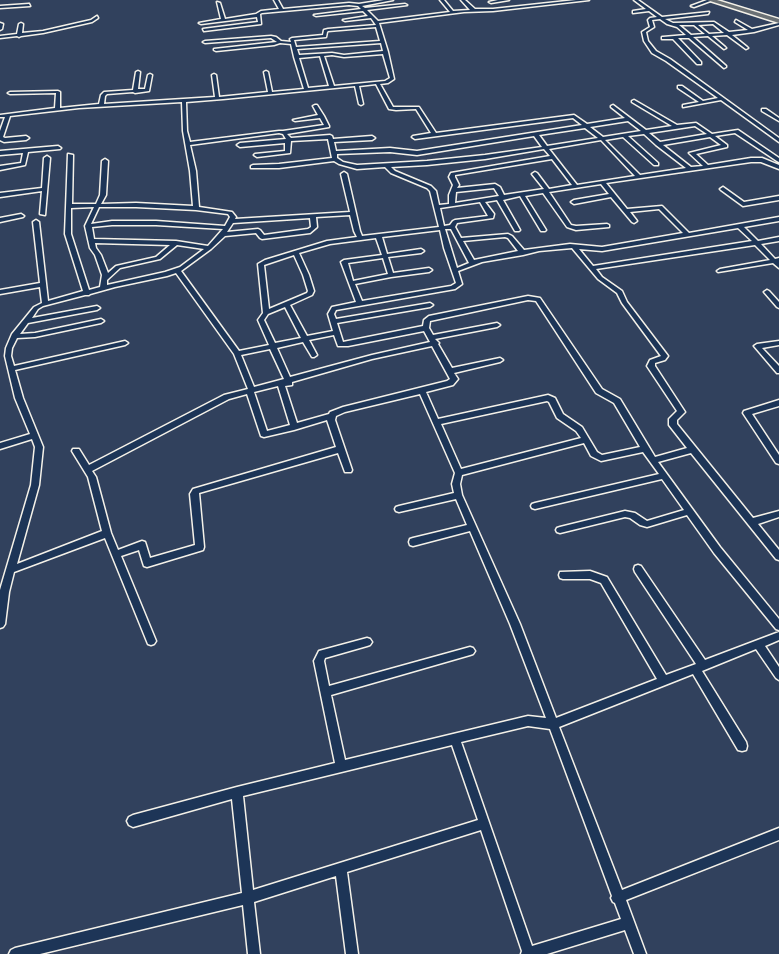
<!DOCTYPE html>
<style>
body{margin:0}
canvas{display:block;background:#31415d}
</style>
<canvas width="779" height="954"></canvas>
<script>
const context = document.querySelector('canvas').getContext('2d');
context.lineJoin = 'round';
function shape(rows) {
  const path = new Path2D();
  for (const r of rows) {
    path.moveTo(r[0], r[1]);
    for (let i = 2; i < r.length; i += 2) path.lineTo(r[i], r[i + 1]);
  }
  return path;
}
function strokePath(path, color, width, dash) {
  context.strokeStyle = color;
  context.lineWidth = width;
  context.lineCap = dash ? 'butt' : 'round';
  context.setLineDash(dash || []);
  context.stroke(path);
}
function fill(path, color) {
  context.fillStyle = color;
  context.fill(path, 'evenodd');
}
const street = shape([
 [274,0,278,0,283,9,349,3,359,4,384,0,393,0,362,6,365,8,405,4,407,5,367,10,378,21,450,12,440,0,444,0,453,11,470,10,461,0,465,0,475,9,493,9,576,0,589,0,493,11,464,12,379,23,388,52,394,79,388,83,380,84,393,107,419,107,436,133,574,115,587,124,625,118,611,107,611,106,613,105,646,130,672,126,632,102,632,101,634,100,677,125,696,123,712,134,738,130,779,158,779,162,777,161,735,133,715,136,727,145,727,147,696,154,708,165,751,158,762,158,779,165,779,169,761,162,751,162,606,183,627,209,662,206,689,233,779,217,779,221,744,227,758,241,779,237,779,241,761,244,775,259,779,258,779,268,773,263,718,272,717,271,720,269,770,260,755,245,596,269,602,277,622,291,627,302,668,356,665,360,655,363,655,366,685,412,677,420,677,424,753,518,779,511,779,517,758,524,779,550,779,560,776,559,691,453,658,462,720,547,779,619,779,630,776,629,714,553,687,515,647,527,640,525,630,518,625,517,560,533,557,532,556,530,557,528,560,527,625,511,635,513,647,521,684,510,662,479,535,509,532,508,531,506,532,504,535,503,659,474,643,452,601,461,591,456,584,443,462,475,460,484,462,495,520,624,556,718,657,679,601,583,590,579,563,579,560,578,559,575,560,572,590,571,607,577,666,675,696,664,635,572,634,569,635,566,638,565,641,566,705,660,779,632,779,640,765,646,779,667,779,680,776,678,756,649,702,671,746,742,747,746,746,750,742,751,738,750,693,674,559,727,622,890,779,828,779,840,626,900,646,954,634,954,625,930,547,954,521,954,522,951,481,830,347,872,358,954,346,954,336,876,254,902,260,954,248,954,243,905,40,954,9,954,11,950,15,948,242,893,232,799,133,827,129,825,127,821,129,817,133,815,237,787,335,763,314,661,319,651,367,638,370,639,372,642,370,645,367,646,325,658,324,661,329,686,470,647,473,648,475,651,473,654,470,655,331,695,345,760,528,716,546,718,510,624,470,531,413,546,410,545,409,542,410,539,413,538,467,525,456,499,399,512,396,511,395,509,396,507,399,506,454,493,452,484,455,473,420,394,345,412,336,416,335,420,352,470,351,472,345,472,338,453,199,493,204,547,203,550,147,567,144,566,143,563,139,550,121,556,156,641,154,644,151,645,148,644,105,538,14,572,9,592,5,624,3,627,0,628,0,590,31,485,35,447,32,439,0,449,0,443,30,434,15,398,5,356,6,348,12,334,34,307,42,303,40,287,0,294,0,290,40,283,33,222,36,220,39,222,48,301,83,291,65,234,68,154,73,155,72,204,96,204,100,195,102,161,105,159,108,161,106,195,101,204,136,203,193,206,190,171,183,131,182,102,79,108,10,116,3,137,5,138,26,136,29,138,26,140,4,142,0,140,0,131,5,117,0,117,0,115,55,108,56,93,10,94,8,93,10,92,58,91,60,92,60,108,99,104,101,95,104,92,133,90,136,72,138,71,140,72,138,89,145,89,148,75,150,74,152,75,149,91,135,93,133,92,107,94,105,96,104,104,215,97,212,75,214,74,216,75,219,97,268,92,264,72,266,71,268,72,272,92,304,89,294,57,291,44,280,43,274,45,216,51,214,50,214,49,277,42,271,38,205,43,203,42,205,41,271,36,276,37,281,41,291,42,290,39,292,38,323,35,324,30,328,29,376,25,371,18,345,21,343,20,368,16,363,11,316,16,314,15,361,9,358,6,349,5,262,13,260,14,261,24,204,31,203,29,258,22,257,17,201,24,199,23,221,19,217,2,220,3,225,19,256,14,261,11,279,9,274,0],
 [376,27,380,41,296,47,294,40,326,37,327,32,328,31,376,27],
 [381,43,383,51,344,55,332,53,299,55,297,49,381,43],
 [383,54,390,78,385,81,334,86,324,56,332,55,344,57,383,54],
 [320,56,329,86,308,88,299,58,320,56],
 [376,84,389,109,396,110,416,109,431,133,413,136,412,137,415,139,573,118,582,125,417,151,390,148,336,151,334,142,372,140,375,138,372,136,333,139,332,136,330,135,291,138,287,134,329,127,329,126,324,116,317,105,315,105,313,106,318,115,293,120,295,121,320,118,324,125,283,131,279,131,190,142,187,131,186,102,223,99,355,86,359,104,361,105,363,104,359,86,376,84],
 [628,121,641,131,603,137,590,127,628,121],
 [695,126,707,134,660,142,649,133,695,126],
 [585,128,598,138,547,146,539,135,585,128],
 [279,133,283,134,286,139,240,143,237,145,240,147,285,143,285,151,255,154,254,155,257,157,290,153,291,141,328,139,332,158,279,164,253,165,251,166,251,168,279,168,334,161,339,164,357,169,385,167,391,173,427,188,430,191,439,227,362,236,360,231,347,174,344,172,341,174,350,212,235,219,236,217,232,212,199,207,196,171,190,145,279,133],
 [644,134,656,145,686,168,640,175,605,140,623,137,654,165,658,165,658,163,628,136,644,134],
 [534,136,542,147,485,155,427,161,357,165,343,162,337,158,337,154,390,152,417,155,534,136],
 [710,137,721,145,689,153,703,166,691,167,663,145,710,137],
 [601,140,635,176,577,185,549,149,601,140],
 [544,149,550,156,451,173,449,177,453,185,449,195,449,204,439,205,436,191,431,186,395,171,391,167,427,165,485,159,544,149],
 [552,159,572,185,549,189,537,173,535,172,532,174,544,189,504,195,500,187,495,184,457,188,459,185,455,177,455,175,552,159],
 [601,184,609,194,574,200,571,202,574,204,611,197,632,222,634,223,637,221,630,212,659,209,683,233,602,247,570,244,524,250,512,236,508,234,461,238,455,227,457,223,493,218,494,214,485,202,497,200,515,231,519,231,520,230,503,200,520,196,541,231,545,231,546,230,525,196,543,193,567,227,576,230,609,227,609,225,607,224,576,226,571,225,549,192,601,184],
 [494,188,499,196,455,203,456,192,494,188],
 [480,202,488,216,455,220,453,221,450,225,444,226,440,208,480,202],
 [94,207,85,226,90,248,95,255,102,275,100,287,89,290,71,234,71,208,94,207],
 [99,207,136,207,196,210,228,214,230,217,225,226,156,221,112,221,91,224,99,207],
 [350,215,354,231,357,237,327,241,265,260,258,264,263,313,258,320,269,345,239,351,181,271,211,249,225,236,256,233,260,238,262,239,310,233,317,227,316,217,350,215],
 [310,218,311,227,308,229,264,235,260,230,258,229,227,232,233,223,310,218],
 [112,225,156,225,223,229,208,246,176,241,94,239,92,227,112,225],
 [738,228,752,241,593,266,579,249,602,251,738,228],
 [445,229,451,229,469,263,457,268,445,229],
 [440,230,444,248,456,283,451,286,362,301,355,284,391,277,429,272,432,270,429,268,393,273,388,257,421,253,424,251,421,249,387,254,382,237,440,230],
 [505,237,508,238,518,251,474,260,463,241,505,237],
 [376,238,382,255,344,260,341,262,356,302,332,307,328,314,333,331,307,336,290,305,312,295,314,291,309,275,299,253,330,244,376,238],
 [95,243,170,245,156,257,116,266,108,273,101,255,96,248,95,243],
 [177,245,204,249,180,267,165,272,107,285,107,280,120,268,160,259,177,245],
 [572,248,598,279,617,293,622,303,661,356,650,360,647,366,677,411,669,419,669,425,687,448,655,457,620,399,602,389,540,298,528,296,429,316,424,320,423,326,343,342,337,323,430,307,433,305,430,303,336,319,334,314,336,310,455,289,462,284,458,271,482,262,523,255,539,251,572,248],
 [294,255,303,275,308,291,307,293,269,309,264,265,294,255],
 [383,258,388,274,353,281,348,263,383,258],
 [176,273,234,354,248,389,224,395,89,465,79,449,73,449,72,451,88,477,102,531,17,564,39,485,43,447,23,398,15,370,125,345,128,343,125,341,14,366,11,356,12,348,17,338,35,337,101,323,104,321,101,319,35,333,20,334,28,323,97,310,100,308,97,306,32,318,38,309,43,306,85,295,89,295,90,294,115,287,167,276,176,273],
 [528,300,536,301,596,393,614,403,640,447,602,455,597,452,582,427,563,414,555,398,548,395,438,419,426,392,453,385,458,379,454,373,500,362,503,360,500,358,452,368,438,344,439,343,435,339,497,327,500,325,497,323,433,335,429,328,430,321,528,300],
 [285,307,301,338,275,343,264,320,268,314,285,307],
 [424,331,430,342,372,355,290,377,277,348,303,342,312,357,314,357,317,355,309,340,334,335,338,346,348,346,424,331],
 [432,346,450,379,447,381,343,407,330,412,329,414,297,423,285,386,292,385,292,382,372,359,432,346],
 [270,349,284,379,254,387,241,355,270,349],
 [278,386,290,425,267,431,254,392,278,386],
 [247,394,261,436,264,437,294,430,327,420,336,447,193,489,190,494,195,545,150,558,146,545,145,542,142,541,118,550,111,533,96,477,92,471,229,399,247,394],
 [547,401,549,402,557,418,576,431,581,438,461,469,441,424,547,401],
 [528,726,550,729,612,896,611,898,613,902,615,903,621,919,532,946,461,742,528,726],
 [452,745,478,820,253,890,243,796,452,745],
 [498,0,509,0,491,3,489,2,498,0],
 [634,0,638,0,662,17,709,12,708,14,665,19,673,23,714,22,729,32,748,30,735,22,736,20,752,29,779,23,779,25,754,32,732,35,747,47,748,48,746,49,727,35,712,36,725,47,726,48,724,49,708,36,693,37,726,66,726,67,724,68,689,38,678,38,701,62,701,64,697,64,673,39,662,39,662,37,663,37,686,35,677,27,667,24,660,19,652,20,654,27,646,32,648,41,656,51,670,59,779,138,779,142,721,100,683,107,683,105,699,102,678,88,678,86,682,86,703,101,718,98,666,61,652,53,644,41,642,32,650,27,648,20,650,18,657,17,649,11,633,13,633,11,646,9,634,0],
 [713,24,724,33,709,34,698,25,713,24],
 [679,25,694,25,705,34,691,35,679,25],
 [707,0,713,0,694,7,691,6,707,0],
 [29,4,30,6,0,8,0,6,29,4],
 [97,16,98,18,92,22,43,33,21,36,19,37,17,36,0,38,0,36,17,34,19,24,21,23,23,24,22,33,43,31,91,20,97,16],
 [0,23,3,24,2,29,0,30,0,23],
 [762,109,766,109,779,118,779,121,762,111,762,109],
 [58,146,61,148,60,149,28,152,25,165,0,170,0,166,21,163,23,153,0,155,0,151,58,146],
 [47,156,50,158,45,215,40,214,42,191,0,197,0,193,42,188,44,158,47,156],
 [723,187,744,202,779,196,779,200,743,206,721,190,720,189,723,187],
 [21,214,24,216,23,217,0,222,0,218,21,214],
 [767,290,769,291,779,302,779,308,777,307,764,292,767,290],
 [779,341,779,345,762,348,779,366,779,373,777,373,754,346,757,344,779,341],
 [779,400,779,406,752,414,779,455,779,464,776,463,743,413,744,411,779,400]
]);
const primary = shape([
 [707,0,717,0,779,19,779,23,707,0]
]);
strokePath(street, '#f4f1e8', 3);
strokePath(primary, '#f4f1e8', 3);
fill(street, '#1d3557');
fill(primary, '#6a7074');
</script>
